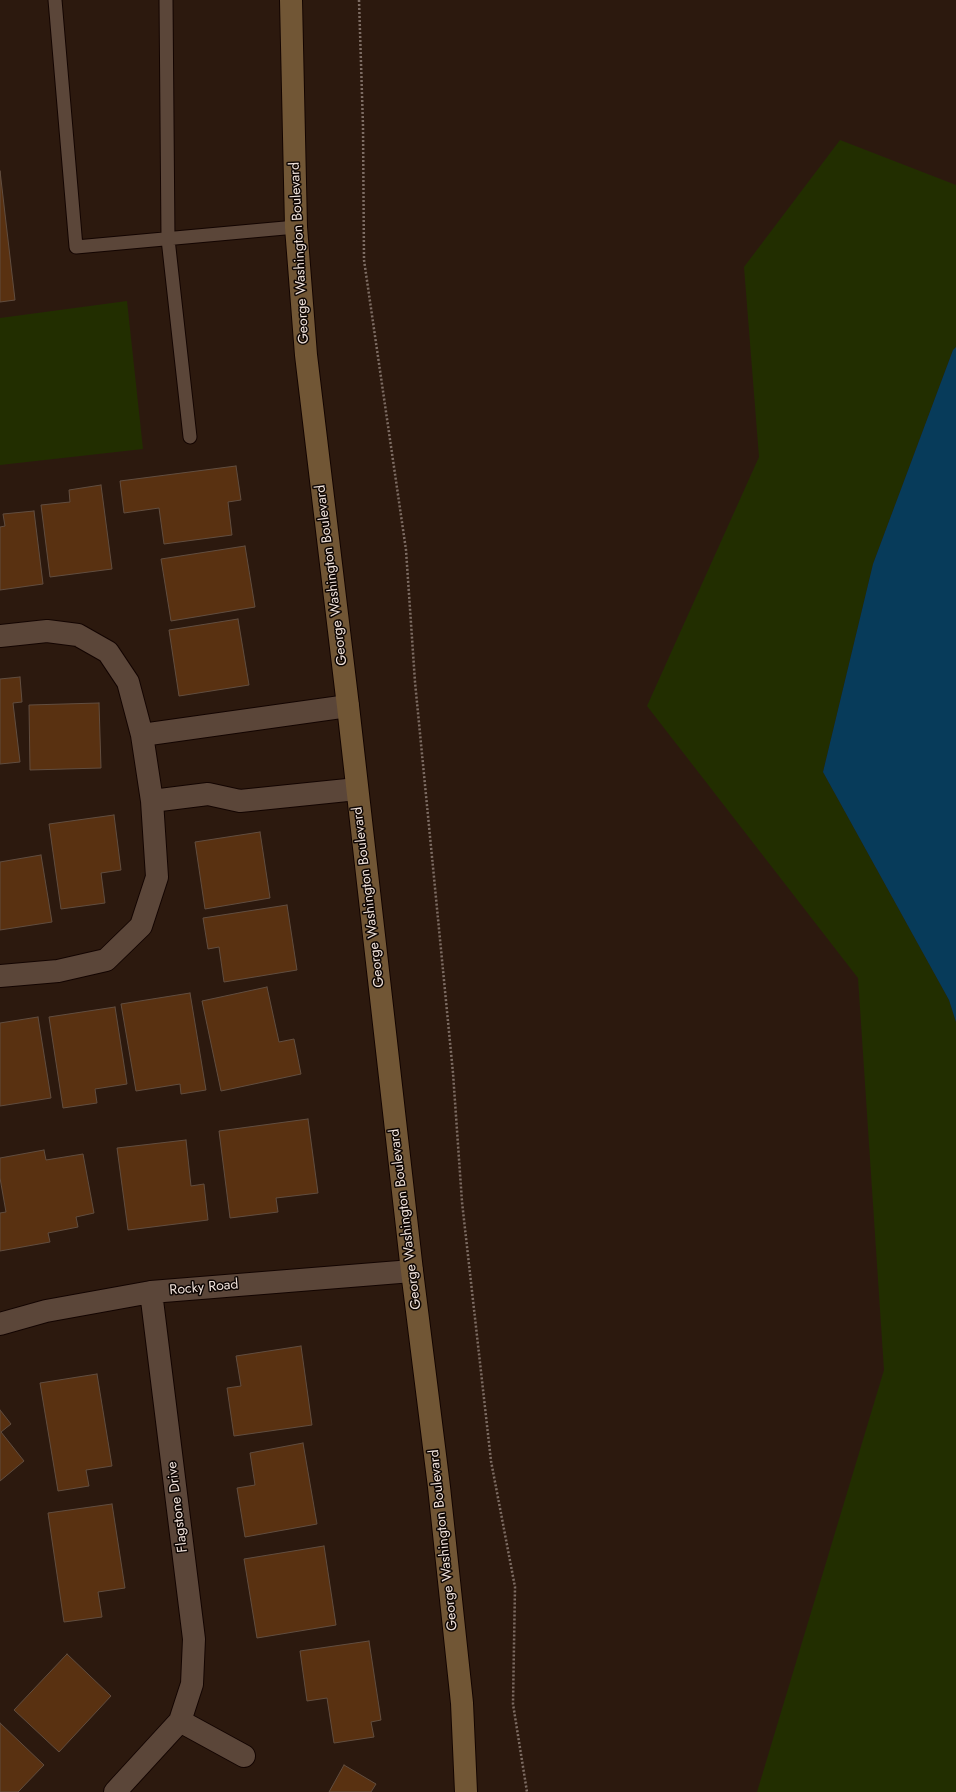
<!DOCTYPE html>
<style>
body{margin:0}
canvas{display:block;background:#2c190e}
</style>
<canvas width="956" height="1792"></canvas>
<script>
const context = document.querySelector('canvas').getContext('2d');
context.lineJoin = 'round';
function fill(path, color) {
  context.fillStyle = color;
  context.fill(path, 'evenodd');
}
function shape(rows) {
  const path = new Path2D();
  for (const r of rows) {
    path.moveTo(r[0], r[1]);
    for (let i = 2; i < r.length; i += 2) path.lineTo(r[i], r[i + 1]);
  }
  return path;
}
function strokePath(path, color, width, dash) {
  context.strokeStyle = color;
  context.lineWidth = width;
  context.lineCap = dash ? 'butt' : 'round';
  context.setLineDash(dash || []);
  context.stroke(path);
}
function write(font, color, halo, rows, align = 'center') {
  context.font = font + ' Jost,sans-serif';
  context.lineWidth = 3;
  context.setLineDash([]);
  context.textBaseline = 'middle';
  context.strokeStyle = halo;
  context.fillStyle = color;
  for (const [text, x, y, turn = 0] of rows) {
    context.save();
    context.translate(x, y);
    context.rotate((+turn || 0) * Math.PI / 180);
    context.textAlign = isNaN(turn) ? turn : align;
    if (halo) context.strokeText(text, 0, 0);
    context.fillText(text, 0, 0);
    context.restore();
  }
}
const green = shape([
 [840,140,956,185,956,347,953,350,873,564,823,772,949,1000,956,1022,956,1792,757,1792,884,1370,858,978,647,706,759,457,744,267],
 [127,301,143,449,0,465,0,318]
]);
const water = shape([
 [956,347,956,1022,949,1000,823,772,873,564,953,350]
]);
const building = shape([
 [0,171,15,300,0,302,0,171],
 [236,466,241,500,228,502,232,535,164,544,159,508,124,513,120,481,236,466],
 [101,485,112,569,50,577,41,505,70,502,69,490,101,485],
 [34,511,43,584,0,590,0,527,5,526,3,514,34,511],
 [245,546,255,607,171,621,161,559,245,546],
 [238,619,249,685,179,696,169,630,238,619],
 [20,677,22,702,13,703,20,762,0,764,0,679,20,677],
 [99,703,101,768,30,770,29,705,99,703],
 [114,815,121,870,101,873,105,903,61,909,49,824,114,815],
 [260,832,270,898,205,909,195,842,260,832],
 [41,855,52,922,0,930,0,862,41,855],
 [287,905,297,970,224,982,219,947,208,949,203,918,287,905],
 [267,987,279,1042,294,1039,301,1074,221,1091,202,1001,267,987],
 [190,993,206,1090,181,1094,180,1084,136,1091,121,1004,190,993],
 [115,1007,127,1084,95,1089,97,1103,63,1108,49,1017,115,1007],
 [38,1017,51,1098,0,1106,0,1023,38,1017],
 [308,1119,318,1193,276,1198,278,1212,230,1218,219,1131,308,1119],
 [186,1140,191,1186,204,1184,208,1220,128,1230,117,1148,186,1140],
 [44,1150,46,1160,83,1154,94,1213,76,1217,78,1227,48,1233,50,1242,0,1251,0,1213,6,1212,0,1178,0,1158,44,1150],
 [301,1346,312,1425,234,1436,227,1388,241,1386,236,1356,301,1346],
 [97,1374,112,1466,86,1470,89,1486,58,1491,40,1383,97,1374],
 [0,1410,11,1424,1,1432,24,1461,0,1481,0,1410],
 [303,1443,317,1524,245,1537,237,1488,255,1485,250,1453,303,1443],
 [112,1504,125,1588,98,1592,102,1617,64,1622,48,1513,112,1504],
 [324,1546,336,1625,257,1638,244,1559,324,1546],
 [369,1641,381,1720,371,1722,374,1737,334,1743,327,1698,307,1701,300,1651,369,1641],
 [67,1654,111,1696,59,1752,14,1710,67,1654],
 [0,1723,44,1765,18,1792,0,1792,0,1723],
 [344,1765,376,1784,371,1792,329,1792,344,1765]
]);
const path = shape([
 [359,0,363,126,364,260,406,550,415,682,453,1073,462,1202,491,1461,515,1587,513,1704,527,1792]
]);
const service = shape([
 [55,0,76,247,296,227],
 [166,0,168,239,190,437]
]);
const minor = shape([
 [0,636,47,631,78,635,108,652,128,682,142,735,152,801,157,877,141,926,106,960,58,971,0,976],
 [142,735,348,706],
 [152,801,208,794,240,801,357,789],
 [0,1324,46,1311,151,1292,412,1271],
 [180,1721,244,1756],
 [115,1792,180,1721,192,1684,194,1639,151,1292]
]);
const secondary = shape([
 [291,0,296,227,306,355,348,706,412,1271,439,1487,462,1703,466,1792]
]);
const streetNames = [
 ["George Washington Boulevard",300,253,-93],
 ["George Washington Boulevard",332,575,-97],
 ["George Washington Boulevard",369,897,-97],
 ["George Washington Boulevard",406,1219,-97],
 ["Rocky Road",204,1288,-5],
 ["Flagstone Drive",178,1507,-97],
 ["George Washington Boulevard",444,1540,-96]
];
fill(green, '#222e00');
fill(water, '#073b5a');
fill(building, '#593111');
strokePath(building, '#614d3f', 1);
strokePath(service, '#130400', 15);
strokePath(minor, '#130400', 24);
strokePath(secondary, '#130400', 24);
strokePath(path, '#7e6d64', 2.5, [2, 2]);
strokePath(service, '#5b4639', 13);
strokePath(minor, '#5b4639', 22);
strokePath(secondary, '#715635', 22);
write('14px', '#eee0d9', '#0e0603', streetNames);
</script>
